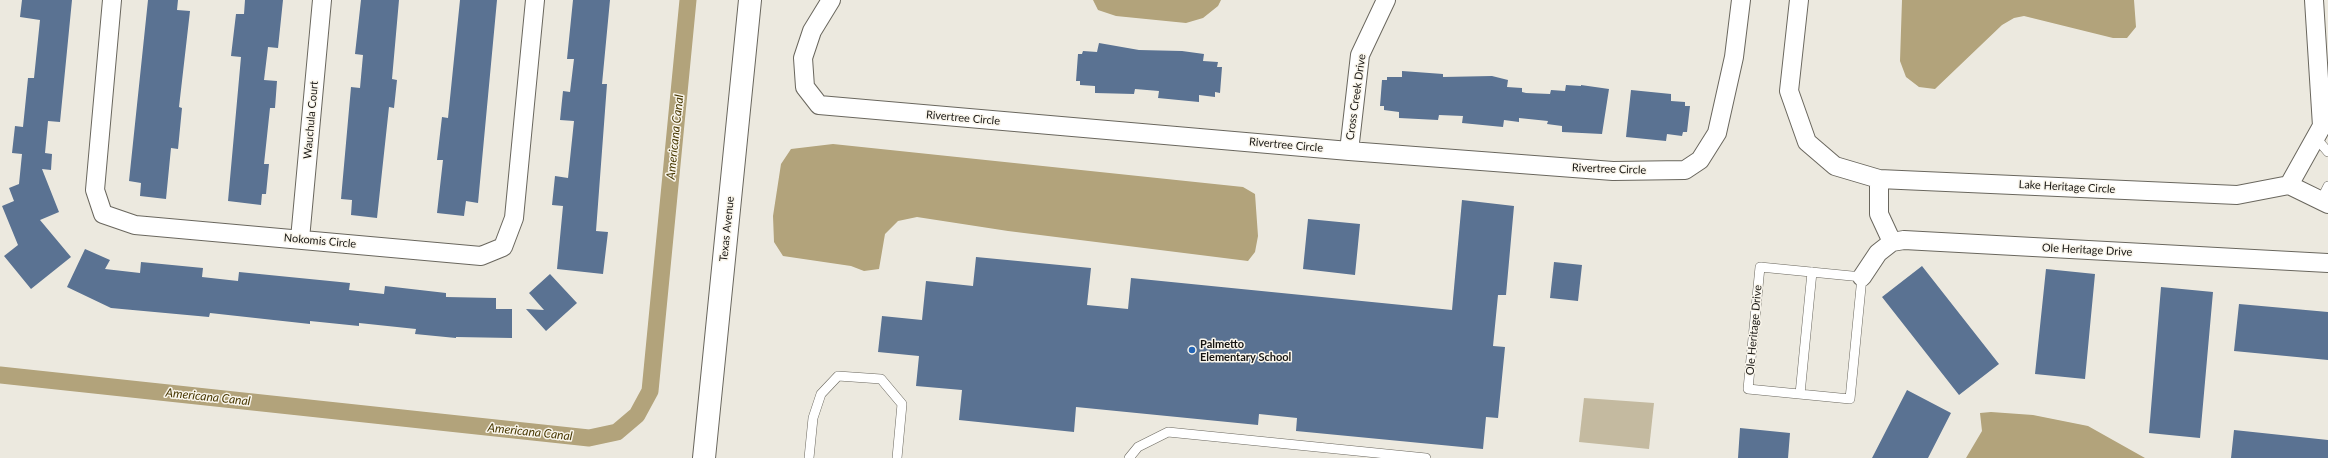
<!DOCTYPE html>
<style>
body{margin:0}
canvas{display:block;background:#ece9df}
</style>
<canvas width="2328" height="458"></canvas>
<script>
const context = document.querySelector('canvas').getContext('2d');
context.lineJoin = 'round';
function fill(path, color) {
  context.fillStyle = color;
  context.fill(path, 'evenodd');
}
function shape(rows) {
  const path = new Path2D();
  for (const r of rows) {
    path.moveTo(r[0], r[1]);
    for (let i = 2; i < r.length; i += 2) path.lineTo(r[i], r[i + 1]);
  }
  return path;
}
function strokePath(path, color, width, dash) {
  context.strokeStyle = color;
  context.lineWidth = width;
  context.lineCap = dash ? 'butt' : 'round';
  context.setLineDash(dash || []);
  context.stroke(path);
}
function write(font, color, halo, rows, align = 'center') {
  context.font = font + ' Lato,sans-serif';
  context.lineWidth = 3;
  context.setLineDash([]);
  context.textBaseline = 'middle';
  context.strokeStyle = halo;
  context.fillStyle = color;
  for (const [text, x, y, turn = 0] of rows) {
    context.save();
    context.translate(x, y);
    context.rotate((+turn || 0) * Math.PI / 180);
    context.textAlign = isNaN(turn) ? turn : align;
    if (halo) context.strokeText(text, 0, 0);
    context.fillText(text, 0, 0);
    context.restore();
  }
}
const green = shape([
 [1584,398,1654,403,1649,449,1579,442]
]);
const water = shape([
 [1093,0,1221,0,1218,6,1203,18,1186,23,1116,16,1098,10],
 [1902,0,2134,0,2136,27,2127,38,2113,38,2024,16,2014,18,2002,25,1935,89,1919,87,1906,77,1900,61],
 [833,144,1243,187,1255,194,1258,236,1255,252,1248,261,1008,231,917,217,898,221,885,234,879,269,864,271,851,266,783,256,774,242,773,216,781,164,791,149],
 [1991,412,2033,415,2088,426,2145,458,1966,458,1982,431,1980,413]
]);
const canal = shape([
 [0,375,589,438,617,432,637,415,650,391,688,0]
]);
const building = shape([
 [22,0,72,0,60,122,48,121,45,153,52,154,51,170,42,169,59,212,40,220,71,257,31,289,4,256,18,245,2,206,14,201,9,188,19,184,22,154,12,153,15,126,23,127,28,78,34,78,40,20,20,17],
 [148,0,178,0,177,10,190,11,179,107,182,108,178,149,171,148,166,199,140,196,141,183,129,181],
 [245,0,283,0,278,48,268,47,264,80,277,81,275,108,270,108,264,164,269,164,266,194,262,194,261,205,228,201,241,57,231,56,236,14,244,14],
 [361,0,399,0,392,79,397,80,394,108,389,107,377,218,351,215,352,200,341,199,351,87,360,88,363,55,355,54],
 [460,0,497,0,478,203,466,201,464,216,437,213,443,160,437,160,442,117,448,118],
 [573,0,610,0,602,84,607,84,596,231,608,232,603,274,557,269,563,206,552,205,555,176,568,178,574,121,560,120,563,91,570,92,574,59,567,59],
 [1099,43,1139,50,1182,51,1204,54,1203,61,1218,62,1217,67,1222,67,1220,93,1215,92,1215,97,1199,95,1199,102,1158,98,1159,91,1135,89,1134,94,1095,93,1095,86,1080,85,1080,81,1076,81,1078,54,1082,54,1083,51,1097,52],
 [1402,71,1443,74,1443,77,1492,76,1508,80,1507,87,1522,88,1522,92,1526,93,1550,94,1551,90,1565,91,1566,85,1581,86,1581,85,1609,89,1602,134,1562,132,1562,126,1547,124,1548,121,1519,118,1519,122,1504,120,1503,127,1462,123,1463,116,1439,115,1438,120,1399,118,1399,112,1384,110,1384,106,1380,106,1382,80,1387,80,1387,77,1402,77],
 [1631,90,1671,94,1671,101,1685,102,1685,106,1690,106,1687,132,1683,132,1682,136,1667,134,1666,141,1626,137],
 [1462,200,1514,206,1506,295,1498,295,1493,346,1505,347,1498,418,1486,417,1483,449,1296,431,1297,418,1259,414,1258,425,1076,407,1074,432,959,420,962,390,916,386,919,356,878,352,882,316,922,320,926,281,973,286,976,257,1091,268,1087,305,1128,309,1131,278,1452,310],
 [1308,219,1360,224,1355,275,1303,269],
 [85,249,110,260,105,269,140,273,141,262,203,268,202,277,238,281,239,272,350,283,349,290,384,294,385,286,446,293,446,297,496,298,496,309,512,309,512,338,456,337,456,338,415,334,416,329,359,323,359,326,310,321,310,324,210,313,209,317,111,308,67,287],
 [1554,262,1582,265,1578,301,1550,298],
 [1922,266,1999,364,1959,395,1882,297],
 [2046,269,2095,274,2085,379,2035,374],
 [550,274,577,303,546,331,526,309,544,310,529,293],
 [2161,287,2213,292,2200,438,2149,433],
 [2239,304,2328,312,2328,360,2234,351],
 [1907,390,1951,413,1928,458,1872,458],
 [1740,428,1790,433,1788,458,1738,458],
 [2234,430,2328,440,2328,458,2231,458]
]);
const service = shape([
 [2317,139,2328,152],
 [2321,200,2328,186],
 [1760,267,1862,277,1850,399,1748,389,1760,267],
 [1800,394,1812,272],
 [809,458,813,418,821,394,838,376,881,379,902,404,897,458],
 [1129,458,1138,447,1168,432,1426,458]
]);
const minor = shape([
 [112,0,95,190,103,214,135,225,481,256,503,247,514,218,535,0],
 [831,0,812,31,803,58,805,87,819,105,1349,151,1613,171,1685,170,1700,160,1717,133,1734,57,1741,0],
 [1799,0,1789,91,1807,142,1835,166,1879,179,2237,195,2289,185,2322,126,2314,0],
 [1349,151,1360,55,1386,0],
 [1879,179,1879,214,1892,242],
 [2289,185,2328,204],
 [300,239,322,0],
 [1862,277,1878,253,1892,242,1904,240,2328,263]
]);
const tertiary = shape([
 [704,458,750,0]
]);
const markers = [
 [1192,350,4,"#2465b6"]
];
const streetNames = [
 ["Cross Creek Drive",1356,97,-82],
 ["Rivertree Circle",963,118,5],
 ["Wauchula Court",311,120,-85],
 ["Rivertree Circle",1286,145,5],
 ["Rivertree Circle",1609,169,2],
 ["Lake Heritage Circle",2067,187,3],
 ["Texas Avenue",727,229,-84],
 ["Nokomis Circle",320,241,5],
 ["Ole Heritage Drive",2087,250,3],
 ["Ole Heritage Drive",1754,330,-85]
];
const poiNames = [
 ["Palmetto",1200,344],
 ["Elementary School",1200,357]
];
const waterNames = [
 ["Americana Canal",675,137,-84],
 ["Americana Canal",208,397,6],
 ["Americana Canal",530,432,6]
];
fill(green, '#c4baa0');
fill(water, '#b2a37b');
strokePath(canal, '#b2a37b', 17);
fill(building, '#5a7292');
strokePath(service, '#6a675e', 10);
strokePath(minor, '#6a675e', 20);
strokePath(tertiary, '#6a675e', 24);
strokePath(service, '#fff', 9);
strokePath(minor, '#fff', 18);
strokePath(tertiary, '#fff', 22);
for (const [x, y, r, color] of markers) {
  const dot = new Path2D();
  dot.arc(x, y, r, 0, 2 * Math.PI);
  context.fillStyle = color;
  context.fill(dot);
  strokePath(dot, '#faf6ec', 1.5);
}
write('11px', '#171512', '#faf6ec', streetNames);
write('bold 11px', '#171512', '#faf6ec', poiNames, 'left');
write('italic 12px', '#473700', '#faf6ec', waterNames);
</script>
